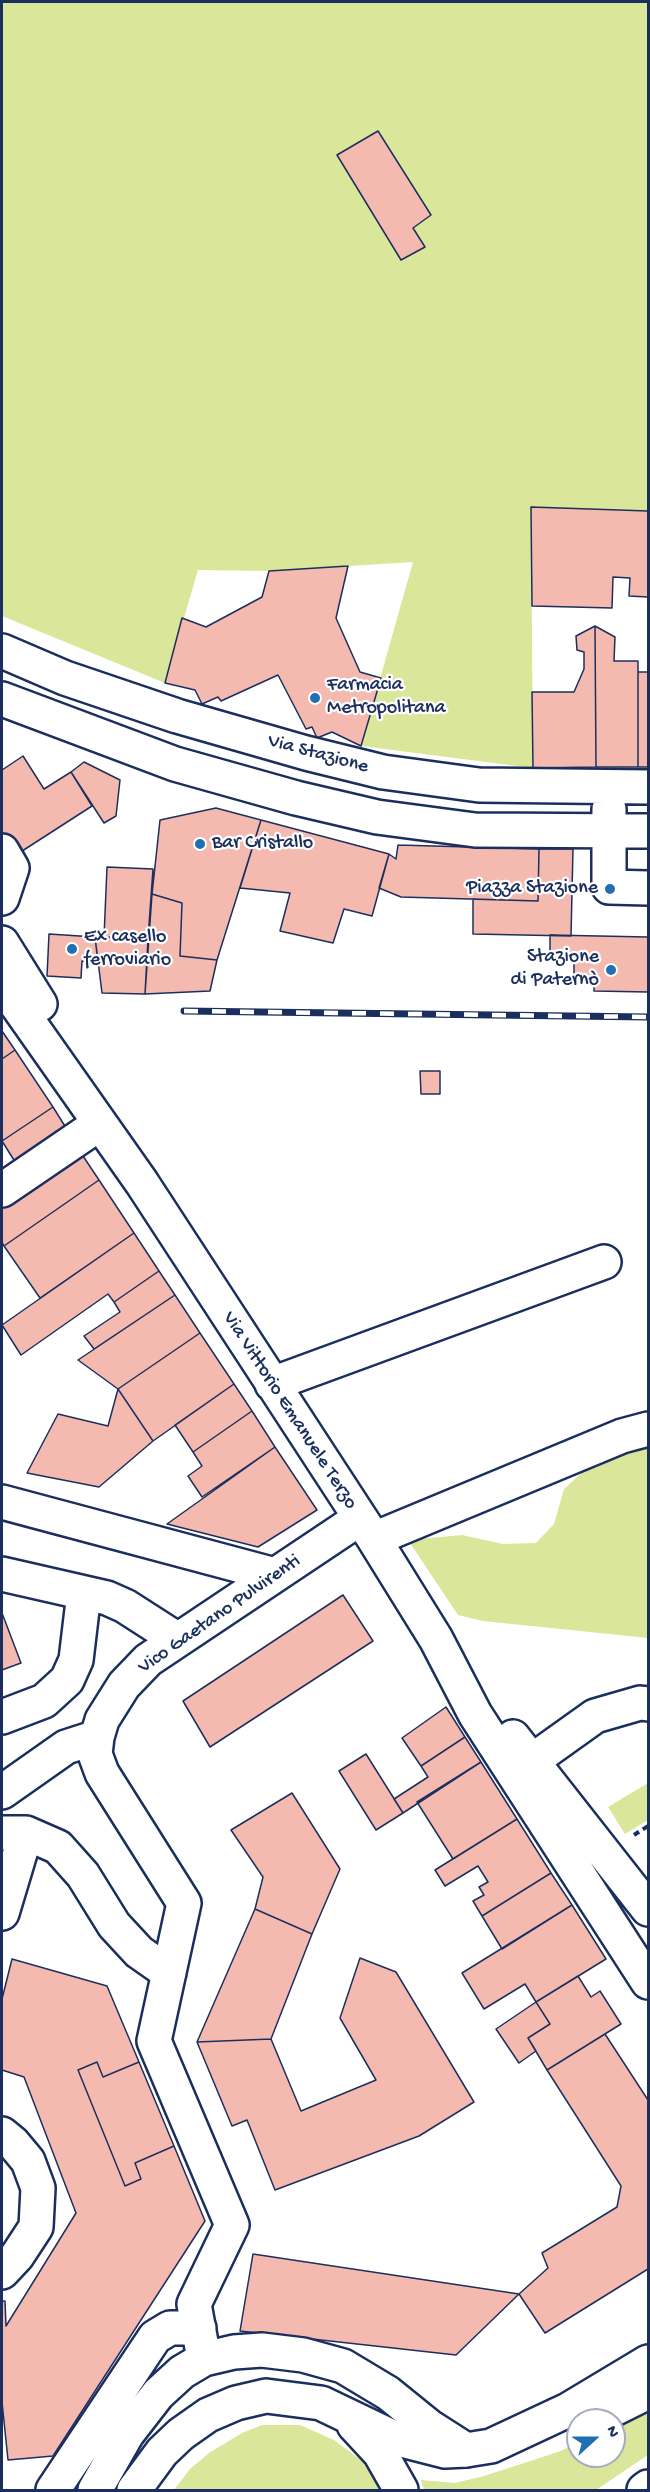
<!DOCTYPE html>
<meta charset="utf-8">
<style>
body{margin:0}
#map{position:relative;width:650px;height:2492px;overflow:hidden;background:#fff;font-family:"Gochi Hand",sans-serif}
canvas{display:block}
.frame{position:absolute;inset:0;border:3px solid #1b2f5e;pointer-events:none}
.north{position:absolute;left:566px;top:2408px;width:60px;height:60px;box-sizing:border-box;background:#fff;border:2px solid #a4acbf;border-radius:50%;rotate:69deg;font-size:16px;font-weight:700;line-height:24px;text-align:center;color:#1b2f5e}
.north::after{content:'';display:block;margin:auto;width:21px;height:27px;background:#1f6fb2;clip-path:polygon(50% 0,100% 100%,50% 72%,0 100%)}
</style>
<div id="map">
<canvas width="650" height="2492"></canvas>
<div class="frame"></div>
<div class="north">N</div>
</div>
<script>
const context = document.querySelector('canvas').getContext('2d');
context.lineJoin = 'round';
function fill(path, color) {
  context.fillStyle = color;
  context.fill(path, 'evenodd');
}
function shape(rows) {
  const path = new Path2D();
  for (const r of rows) {
    path.moveTo(r[0], r[1]);
    for (let i = 2; i < r.length; i += 2) path.lineTo(r[i], r[i + 1]);
  }
  return path;
}
function strokePath(path, color, width, dash) {
  context.strokeStyle = color;
  context.lineWidth = width;
  context.lineCap = dash ? 'butt' : 'round';
  context.setLineDash(dash || []);
  context.stroke(path);
}
function write(font, color, halo, rows, align = 'center') {
  context.font = font + ' "Gochi Hand",sans-serif';
  context.lineWidth = 4.5;
  context.setLineDash([]);
  context.textBaseline = 'middle';
  context.strokeStyle = halo;
  context.fillStyle = color;
  for (const [text, x, y, turn = 0] of rows) {
    context.save();
    context.translate(x, y);
    context.rotate((+turn || 0) * Math.PI / 180);
    context.textAlign = isNaN(turn) ? turn : align;
    if (halo) context.strokeText(text, 0, 0);
    context.fillText(text, 0, 0);
    context.restore();
  }
}
const green = shape([
 [2,2,648,2,648,511,531,507,533,768,361,746,413,562,269,571,198,570,165,683,2,616],
 [648,1446,648,1638,483,1621,458,1615,408,1540,462,1535,503,1544,536,1543,554,1524,564,1489,587,1468],
 [648,1783,648,1820,625,1834,608,1807],
 [648,2409,648,2455,596,2490,424,2490,421,2480,455,2483,484,2476,558,2452,578,2443,578,2456,614,2456,614,2426],
 [262,2425,300,2425,334,2440,365,2463,383,2490,174,2490,190,2469,209,2453,242,2433]
]);
const building = shape([
 [378,131,431,215,413,228,425,247,401,260,337,155,378,131],
 [531,507,648,511,648,597,629,596,630,578,613,577,612,608,532,606,531,507],
 [348,566,336,618,360,672,381,678,361,746,332,732,317,738,312,727,306,729,278,675,221,701,218,697,202,704,195,690,165,683,182,618,206,627,262,597,269,571,348,566],
 [595,626,596,767,533,768,532,692,574,692,584,669,584,652,577,650,576,636,595,626],
 [595,626,615,637,614,661,638,661,638,767,596,767,595,626],
 [638,672,648,672,648,767,638,767,638,672],
 [23,756,44,789,71,772,92,806,2,864,2,770,23,756],
 [84,762,120,780,116,816,104,823,71,772,84,762],
 [216,808,261,820,217,960,180,956,182,903,152,894,160,820,216,808],
 [261,820,389,854,372,916,344,909,333,943,280,931,290,893,240,888,261,820],
 [398,845,539,849,538,901,401,897,379,888,389,854,396,859,398,845],
 [539,849,573,849,571,936,473,934,473,899,538,901,539,849],
 [107,867,153,869,148,939,104,937,107,867],
 [152,894,182,903,180,956,217,960,210,991,145,994,152,894],
 [49,934,95,937,98,963,82,961,81,978,47,976,49,934],
 [550,935,648,937,648,992,594,991,594,981,574,980,574,959,550,958,550,935],
 [95,937,148,939,145,994,102,993,95,937],
 [2,1031,15,1050,2,1059,2,1031],
 [15,1050,53,1107,2,1141,2,1059,15,1050],
 [420,1071,440,1071,440,1094,421,1094,420,1071],
 [53,1107,68,1131,17,1165,2,1141,53,1107],
 [79,1150,99,1180,4,1246,2,1242,2,1204,79,1150],
 [99,1180,134,1233,40,1298,4,1246,99,1180],
 [134,1233,159,1271,114,1302,108,1294,21,1355,2,1325,134,1233],
 [159,1271,175,1295,94,1349,84,1336,120,1312,114,1302,159,1271],
 [175,1295,200,1333,118,1389,78,1360,175,1295],
 [200,1333,234,1384,153,1441,118,1389,200,1333],
 [234,1384,252,1411,193,1452,175,1425,234,1384],
 [118,1389,153,1441,99,1487,27,1473,58,1414,108,1426,118,1389],
 [252,1411,275,1447,202,1497,188,1476,202,1466,193,1452,252,1411],
 [275,1447,317,1510,258,1547,167,1524,275,1447],
 [343,1595,373,1641,210,1747,183,1701,343,1595],
 [2,1613,21,1663,2,1670,2,1613],
 [446,1707,465,1737,421,1766,402,1738,446,1707],
 [465,1737,481,1762,403,1813,394,1799,428,1777,421,1766,465,1737],
 [366,1754,403,1813,376,1830,339,1771,366,1754],
 [481,1762,517,1819,453,1859,417,1802,481,1762],
 [292,1793,340,1869,312,1934,255,1909,263,1877,231,1830,292,1793],
 [517,1819,551,1873,482,1916,473,1901,484,1895,479,1887,488,1882,478,1866,445,1886,435,1870,517,1819],
 [551,1873,572,1905,502,1949,482,1916,551,1873],
 [572,1905,606,1959,536,2002,525,1984,484,2009,462,1973,572,1905],
 [255,1909,312,1934,271,2039,197,2042,255,1909],
 [360,1958,396,1972,474,2102,419,2136,275,2190,247,2120,232,2126,197,2042,271,2039,301,2111,376,2080,340,2018,360,1958],
 [12,1959,107,1986,139,2062,103,2077,97,2062,78,2070,125,2186,141,2179,135,2163,174,2146,205,2221,53,2456,8,2460,2,2402,2,2301,5,2301,6,2326,76,2213,24,2077,2,2070,2,1999,12,1959],
 [578,1976,591,1997,600,1991,621,2024,547,2070,528,2038,550,2024,536,2002,578,1976],
 [536,2002,550,2024,528,2038,536,2051,519,2063,496,2029,536,2002],
 [605,2034,648,2100,648,2269,545,2333,519,2294,548,2268,542,2253,617,2207,621,2186,547,2070,605,2034],
 [97,2062,103,2077,139,2062,174,2146,135,2163,141,2179,125,2186,78,2070,97,2062],
 [253,2254,519,2294,456,2355,240,2331,253,2254]
]);
const path = shape([
 [634,1835,648,1826]
]);
const minor = shape([
 [2,651,65,678,177,716,306,753,383,772,479,785,648,787],
 [2,699,175,764,296,798,377,817,475,830,648,831],
 [609,809,609,887,648,888],
 [2,851,12,868,2,898],
 [2,943,40,1004],
 [2,984,142,1183,374,1539,436,1639,475,1714,648,1982],
 [2,1190,99,1124],
 [272,1384,604,1262],
 [2,1502,275,1575],
 [374,1539,622,1436,648,1429],
 [2,1574,107,1598,125,1606,178,1640],
 [2,1717,44,1701,67,1680,76,1660,84,1593],
 [513,1737,648,1909],
 [532,1761,595,1716,640,1703,648,1704],
 [2,1792,66,1747,97,1737],
 [2,1833,26,1833,58,1847,83,1875,114,1925,139,1952,169,1973],
 [2,1913,26,1833],
 [2,2134,13,2143,28,2161,38,2188,36,2227,17,2256,2,2272],
 [204,2359,194,2304,232,2225,154,2041,184,1903,102,1773,95,1754,97,1737,102,1720,124,1685,148,1660,359,1519],
 [53,2490,155,2337,170,2328,199,2328],
 [95,2490,127,2434,158,2394,182,2372,204,2359,234,2352,262,2350,303,2355,343,2366,388,2393,430,2427,466,2450]
]);
const major = shape([
 [592,2420,648,2392],
 [354,2425,380,2453,401,2490],
 [134,2490,162,2452,181,2434,208,2415,236,2403,266,2396,321,2403,394,2438,445,2451,466,2450,491,2446,568,2410,648,2362],
 [644,2490,648,2487]
]);
const rail = shape([
 [184,1011,648,1017]
]);
const markers = [
 [315,698,6,"#1f6fb2"],
 [200,844,6,"#1f6fb2"],
 [610,889,6,"#1f6fb2"],
 [72,949,6,"#1f6fb2"],
 [611,970,6,"#1f6fb2"]
];
const poiNames = [
 ["Farmacia",327,686],
 ["Metropolitana",327,709],
 ["Bar Cristallo",212,844],
 ["Piazza Stazione",598,889,"right"],
 ["Ex casello",84,938],
 ["ferroviario",84,961],
 ["Stazione",599,958,"right"],
 ["di Paternò",599,981,"right"]
];
const streetNames = [
 ["Via Stazione",318,755,15],
 ["Via Vittorio Emanuele Terzo",289,1411,57],
 ["Vico Gaetano Pulvirenti",220,1615,-35]
];
fill(green, '#dae699');
fill(building, '#f5baaf');
strokePath(building, '#1b2f5e', 1.5);
strokePath(minor, '#1b2f5e', 38);
strokePath(major, '#1b2f5e', 38);
strokePath(path, '#1b2f5e', 4, [6, 4.5]);
strokePath(minor, '#fff', 33);
strokePath(major, '#fff', 33);
strokePath(rail, '#1b2f5e', 7);
strokePath(rail, '#fff', 4.5, [14]);
for (const [x, y, r, color] of markers) {
  const dot = new Path2D();
  dot.arc(x, y, r, 0, 2 * Math.PI);
  context.fillStyle = color;
  context.fill(dot);
  strokePath(dot, '#fff', 2);
}
write('20px', '#1b2f5e', '#fff', poiNames, 'left');
write('20px', '#1b2f5e', '#fff', streetNames);
</script>
